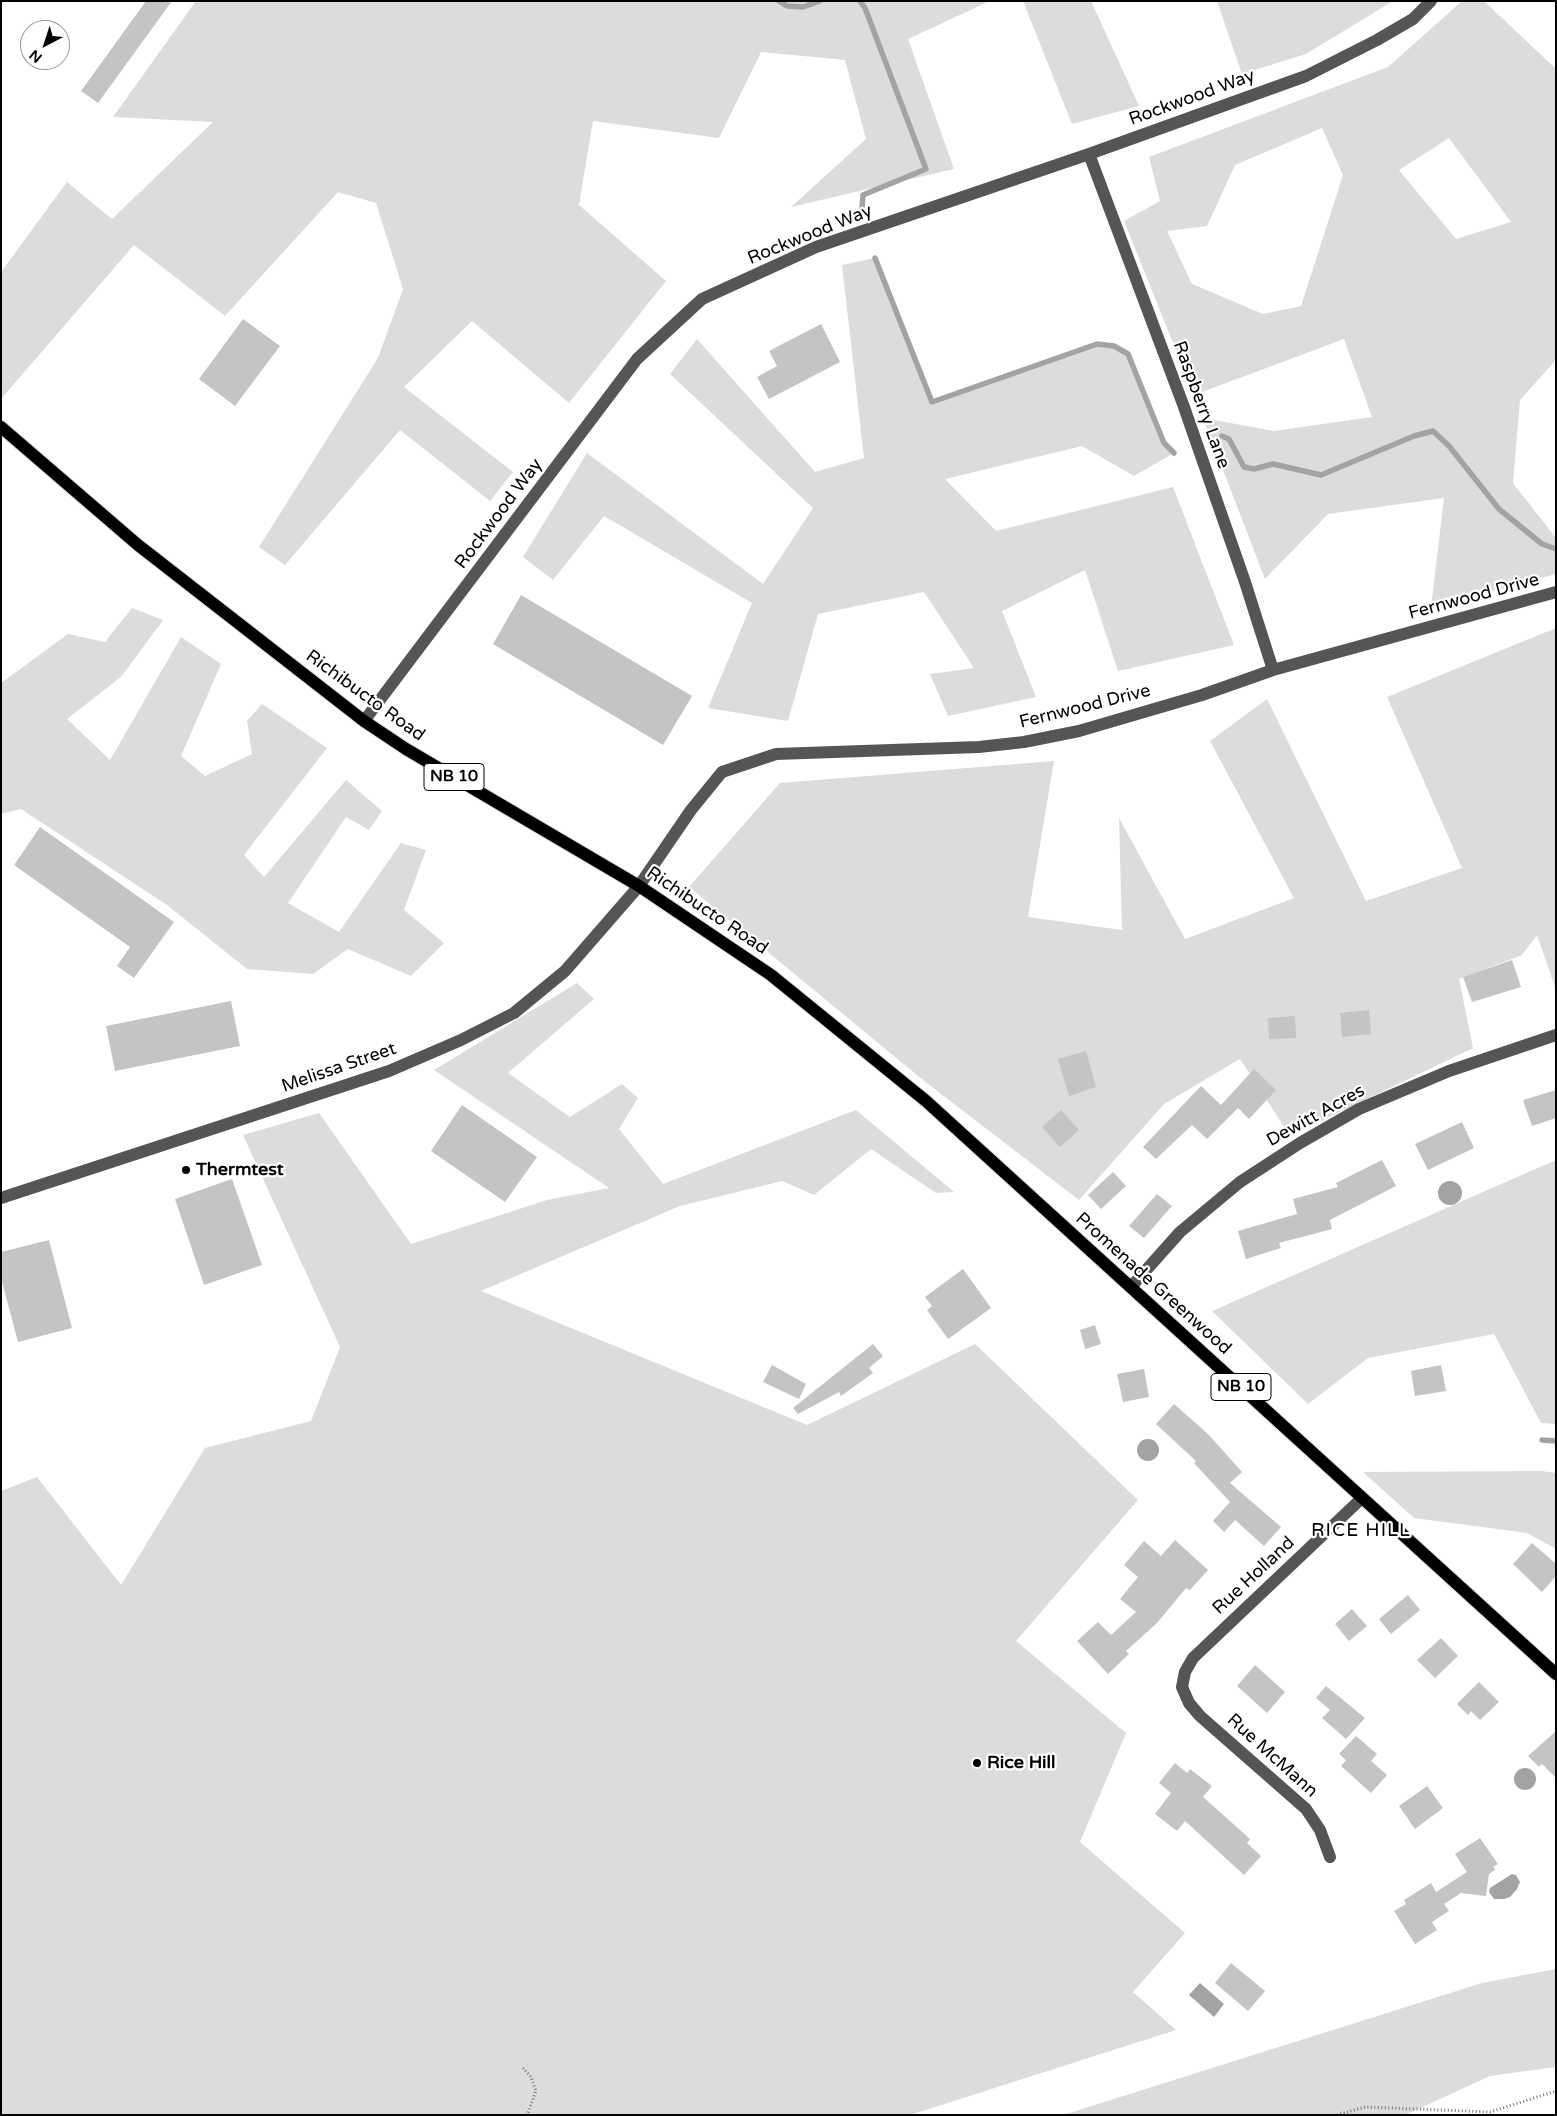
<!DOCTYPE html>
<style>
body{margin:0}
#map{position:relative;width:1557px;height:2116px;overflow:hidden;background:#fff;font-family:"Varela Round",sans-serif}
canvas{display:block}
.frame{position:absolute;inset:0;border:2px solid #000;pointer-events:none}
.north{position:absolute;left:20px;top:20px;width:50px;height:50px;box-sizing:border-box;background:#fff;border:1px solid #999;border-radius:50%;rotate:220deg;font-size:14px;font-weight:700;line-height:20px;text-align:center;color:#000}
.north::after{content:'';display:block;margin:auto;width:18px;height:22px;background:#000;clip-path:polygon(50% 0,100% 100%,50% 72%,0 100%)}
</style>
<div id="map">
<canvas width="1557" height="2116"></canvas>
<div class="frame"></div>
<div class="north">N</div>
</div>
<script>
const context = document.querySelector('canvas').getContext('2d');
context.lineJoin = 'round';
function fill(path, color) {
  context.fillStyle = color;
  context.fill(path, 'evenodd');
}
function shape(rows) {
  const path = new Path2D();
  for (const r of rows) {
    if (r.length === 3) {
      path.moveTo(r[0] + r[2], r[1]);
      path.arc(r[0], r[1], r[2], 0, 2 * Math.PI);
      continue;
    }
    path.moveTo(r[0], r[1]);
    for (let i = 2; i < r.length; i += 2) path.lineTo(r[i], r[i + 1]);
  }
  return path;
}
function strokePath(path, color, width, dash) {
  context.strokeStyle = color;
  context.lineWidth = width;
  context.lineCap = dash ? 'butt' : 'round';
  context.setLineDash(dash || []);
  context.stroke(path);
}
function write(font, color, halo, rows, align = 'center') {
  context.font = font + ' "Varela Round",sans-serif';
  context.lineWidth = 4.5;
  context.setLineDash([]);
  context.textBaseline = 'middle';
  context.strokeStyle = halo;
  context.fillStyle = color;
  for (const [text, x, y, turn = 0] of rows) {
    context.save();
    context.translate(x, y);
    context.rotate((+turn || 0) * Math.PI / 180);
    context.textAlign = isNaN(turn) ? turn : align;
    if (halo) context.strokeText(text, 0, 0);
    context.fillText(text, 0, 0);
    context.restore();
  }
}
const green = shape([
 [196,1,990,1,908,39,954,169,791,207,866,139,845,60,761,52,719,138,593,121,579,205,666,281,569,403,472,321,404,387,513,472,490,501,400,430,285,565,259,547,378,358,403,289,376,203,338,192,225,316,134,245,1,399,1,272,67,182,112,219,213,122,113,117],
 [1023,1,1091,1,1139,106,1072,124],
 [1217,1,1393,1,1306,54,1242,74],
 [1462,1,1484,1,1556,69,1556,360,1520,400,1513,483,1556,538,1556,574,1431,608,1444,498,1328,514,1265,579,1203,418,1274,431,1372,417,1344,339,1194,395,1124,221,1160,201,1149,157,1388,67],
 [1322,128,1343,175,1301,306,1263,314,1192,284,1167,231,1207,226,1235,165],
 [1449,138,1511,222,1456,239,1399,170],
 [875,258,932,402,1097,344,1114,346,1128,354,1164,443,1174,453,1134,476,1082,446,945,479,996,531,1173,487,1234,645,1118,671,1085,570,1002,611,1036,697,948,716,930,674,974,668,924,592,818,614,788,721,708,708,752,603,604,516,553,580,523,557,587,453,763,584,813,508,670,374,697,339,815,472,864,458,842,265],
 [132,608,163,620,121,677,67,719,110,760,181,637,221,664,181,756,205,776,252,754,247,721,262,704,327,748,244,855,264,877,346,780,382,811,369,830,346,817,288,903,339,932,401,843,426,850,404,910,444,943,411,976,348,949,313,974,247,969,167,905,21,809,1,814,1,683,68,634,105,642],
 [1556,628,1556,990,1537,935,1522,955,1459,979,1473,1048,1290,1136,1240,1059,1164,1104,1079,1200,923,1080,689,887,780,783,1054,761,1028,917,1122,930,1119,818,1185,939,1294,898,1210,741,1267,699,1366,901,1462,868,1387,697],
 [577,983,594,999,508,1073,570,1117,622,1084,638,1098,619,1129,663,1184,856,1110,954,1192,936,1193,871,1149,814,1195,782,1181,680,1206,481,1291,807,1425,975,1344,1138,1500,1016,1641,1126,1733,1080,1842,1185,1933,1133,1992,1176,2030,910,2115,1,2115,1,1491,37,1477,121,1585,205,1448,311,1421,340,1347,243,1135,319,1113,411,1244,547,1200,609,1188,434,1070],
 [1556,1160,1556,1424,1541,1423,1494,1334,1368,1358,1308,1404,1212,1311],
 [1541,1471,1556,1473,1556,1549,1527,1533,1414,1518,1363,1472],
 [1556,1969,1556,2067,1490,2076,1405,2115,1063,2115,1482,1983]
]);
const water = shape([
 [1450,1193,12],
 [1148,1450,11],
 [1525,1779,11],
 [1512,1874,1516,1875,1520,1882,1517,1889,1510,1897,1504,1899,1494,1899,1489,1892,1490,1888],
 [1200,1983,1224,2004,1214,2017,1189,1995]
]);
const stream = shape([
 [779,1,787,6,803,7,820,1],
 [860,1,865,8,926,169,863,195,862,208],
 [875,258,932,402,1097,344,1114,346,1128,354,1164,443,1174,453],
 [1222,436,1229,439,1244,467,1254,469,1273,464,1321,475,1414,436,1433,431,1449,446,1499,509,1542,544,1556,549],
 [1542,1440,1556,1441]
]);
const building = shape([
 [146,1,172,1,98,103,81,91],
 [243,319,280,346,235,406,199,379],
 [821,324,840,362,769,399,757,377,777,366,769,351],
 [521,595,692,696,663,745,493,644],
 [40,827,174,922,134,978,117,966,130,947,14,865],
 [1512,960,1521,987,1472,1002,1463,977],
 [231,1001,240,1046,115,1071,106,1026],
 [1369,1010,1371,1034,1342,1037,1340,1013],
 [1295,1016,1296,1038,1269,1039,1268,1018],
 [1086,1051,1096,1087,1069,1096,1058,1059],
 [1254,1069,1276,1090,1249,1119,1238,1108,1207,1139,1192,1125,1156,1159,1143,1147,1201,1086,1221,1105],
 [1556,1090,1556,1118,1532,1126,1523,1100],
 [462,1105,537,1157,505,1202,431,1151],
 [1061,1110,1079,1130,1060,1147,1042,1127],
 [1462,1122,1474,1148,1428,1170,1415,1144],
 [1382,1160,1396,1186,1330,1220,1332,1229,1279,1243,1281,1248,1246,1259,1238,1231,1297,1214,1293,1199,1338,1187,1336,1183],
 [1113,1172,1126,1186,1101,1209,1088,1195],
 [232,1179,262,1265,204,1285,175,1199],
 [1157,1194,1172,1206,1144,1238,1129,1226],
 [49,1240,72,1328,18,1342,1,1278,1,1252],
 [963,1269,991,1308,948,1339,927,1310,932,1306,925,1297],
 [1095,1325,1101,1344,1085,1349,1080,1330],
 [873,1344,883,1356,869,1368,873,1373,841,1396,839,1392,798,1414,793,1408],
 [772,1365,806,1384,799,1399,763,1382],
 [1441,1365,1446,1391,1415,1396,1411,1371],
 [1144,1369,1149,1397,1123,1402,1117,1374],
 [1174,1404,1208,1434,1242,1472,1230,1483,1281,1527,1264,1546,1235,1520,1224,1532,1213,1521,1230,1502,1194,1463,1196,1461,1156,1424],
 [1175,1540,1208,1570,1190,1590,1186,1588,1157,1623,1126,1651,1129,1654,1108,1674,1077,1641,1098,1622,1111,1635,1136,1612,1120,1599,1138,1577,1124,1565,1144,1541,1161,1556],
 [1532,1543,1556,1564,1556,1576,1542,1592,1513,1564],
 [1408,1595,1420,1610,1391,1634,1379,1619],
 [1352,1609,1367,1626,1349,1641,1335,1624],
 [1441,1638,1458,1656,1435,1678,1417,1660],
 [1255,1665,1285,1692,1267,1713,1237,1686],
 [1479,1682,1499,1702,1480,1720,1471,1711,1468,1715,1457,1704],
 [1326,1686,1365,1718,1346,1739,1322,1718,1330,1710,1316,1698],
 [1556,1731,1556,1778,1542,1764,1539,1767,1528,1756],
 [1356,1736,1377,1754,1371,1761,1387,1775,1371,1793,1341,1766,1346,1760,1339,1754],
 [1175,1763,1187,1773,1190,1769,1212,1786,1203,1797,1250,1839,1247,1843,1261,1856,1244,1875,1185,1821,1177,1831,1155,1814,1171,1793,1159,1783],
 [1427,1786,1443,1808,1415,1829,1399,1806],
 [1480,1838,1498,1864,1493,1867,1495,1870,1489,1874,1486,1896,1461,1893,1444,1904,1449,1911,1432,1922,1437,1930,1415,1944,1394,1911,1406,1904,1404,1900,1431,1883,1436,1892,1467,1872,1455,1854],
 [1231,1963,1265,1991,1248,2011,1215,1983]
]);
const path = shape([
 [523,2068,531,2077,536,2091,527,2115],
 [1337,2115,1365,2107,1490,2112,1556,2091]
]);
const minor = shape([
 [1089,154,1184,407,1245,582,1273,670],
 [364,721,637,359,702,299,816,247,1089,154,1306,76,1377,40,1413,19,1431,1],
 [1,1198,389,1071,461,1040,514,1013,565,971,639,886,691,810,722,772,776,754,979,747,1024,742,1079,731,1202,695,1273,670,1556,592],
 [1131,1287,1180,1232,1240,1182,1300,1143,1359,1109,1449,1071,1556,1035],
 [1330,1857,1320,1830,1306,1809,1200,1716,1189,1703,1182,1687,1185,1672,1193,1658,1362,1498]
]);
const major = shape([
 [1,427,138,545,364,721,406,749,639,886,771,975,926,1101,1556,1674]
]);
const markers = [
 [186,1170,5,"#000"],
 [977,1763,5,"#000"]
];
const shields = [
 [454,777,60],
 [1241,1387,60]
];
const shieldNames = [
 ["NB 10",454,777],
 ["NB 10",1241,1387]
];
const streetNames = [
 ["Rockwood Way",1192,98,-20],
 ["Rockwood Way",810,235,-22],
 ["Raspberry Lane",1201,405,70],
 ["Rockwood Way",499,514,-53],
 ["Fernwood Drive",1474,597,-15],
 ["Richibucto Road",365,696,36],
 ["Fernwood Drive",1085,707,-14],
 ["Richibucto Road",707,911,34],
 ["Melissa Street",339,1068,-19],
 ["Dewitt Acres",1316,1116,-29],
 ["Promenade Greenwood",1153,1284,42],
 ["Rue Holland",1254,1576,-43],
 ["Rue McMann",1272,1756,42]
];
const poiNames = [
 ["Thermtest",196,1170],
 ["Rice Hill",987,1763]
];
const neighbourhoodNames = [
 ["RICE HILL",1361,1531]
];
fill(green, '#dcdcdc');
fill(water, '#a3a3a3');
strokePath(stream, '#a3a3a3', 5.5);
fill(building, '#c4c4c4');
strokePath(major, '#dbdbdb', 14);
strokePath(path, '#777', 3, [1, 2.5]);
strokePath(minor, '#555', 12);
strokePath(major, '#000', 12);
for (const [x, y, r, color] of markers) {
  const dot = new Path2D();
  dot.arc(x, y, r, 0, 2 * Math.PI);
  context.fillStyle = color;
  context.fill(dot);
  strokePath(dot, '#fff', 2);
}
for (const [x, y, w] of shields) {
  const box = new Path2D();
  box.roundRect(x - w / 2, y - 13.5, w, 27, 4);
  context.fillStyle = '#fff';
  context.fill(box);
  strokePath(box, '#000', 1);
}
write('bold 16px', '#000', null, shieldNames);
write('18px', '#000', '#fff', streetNames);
write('bold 18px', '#000', '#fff', poiNames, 'left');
context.letterSpacing = '1px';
write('19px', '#000', '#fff', neighbourhoodNames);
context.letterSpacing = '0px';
</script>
